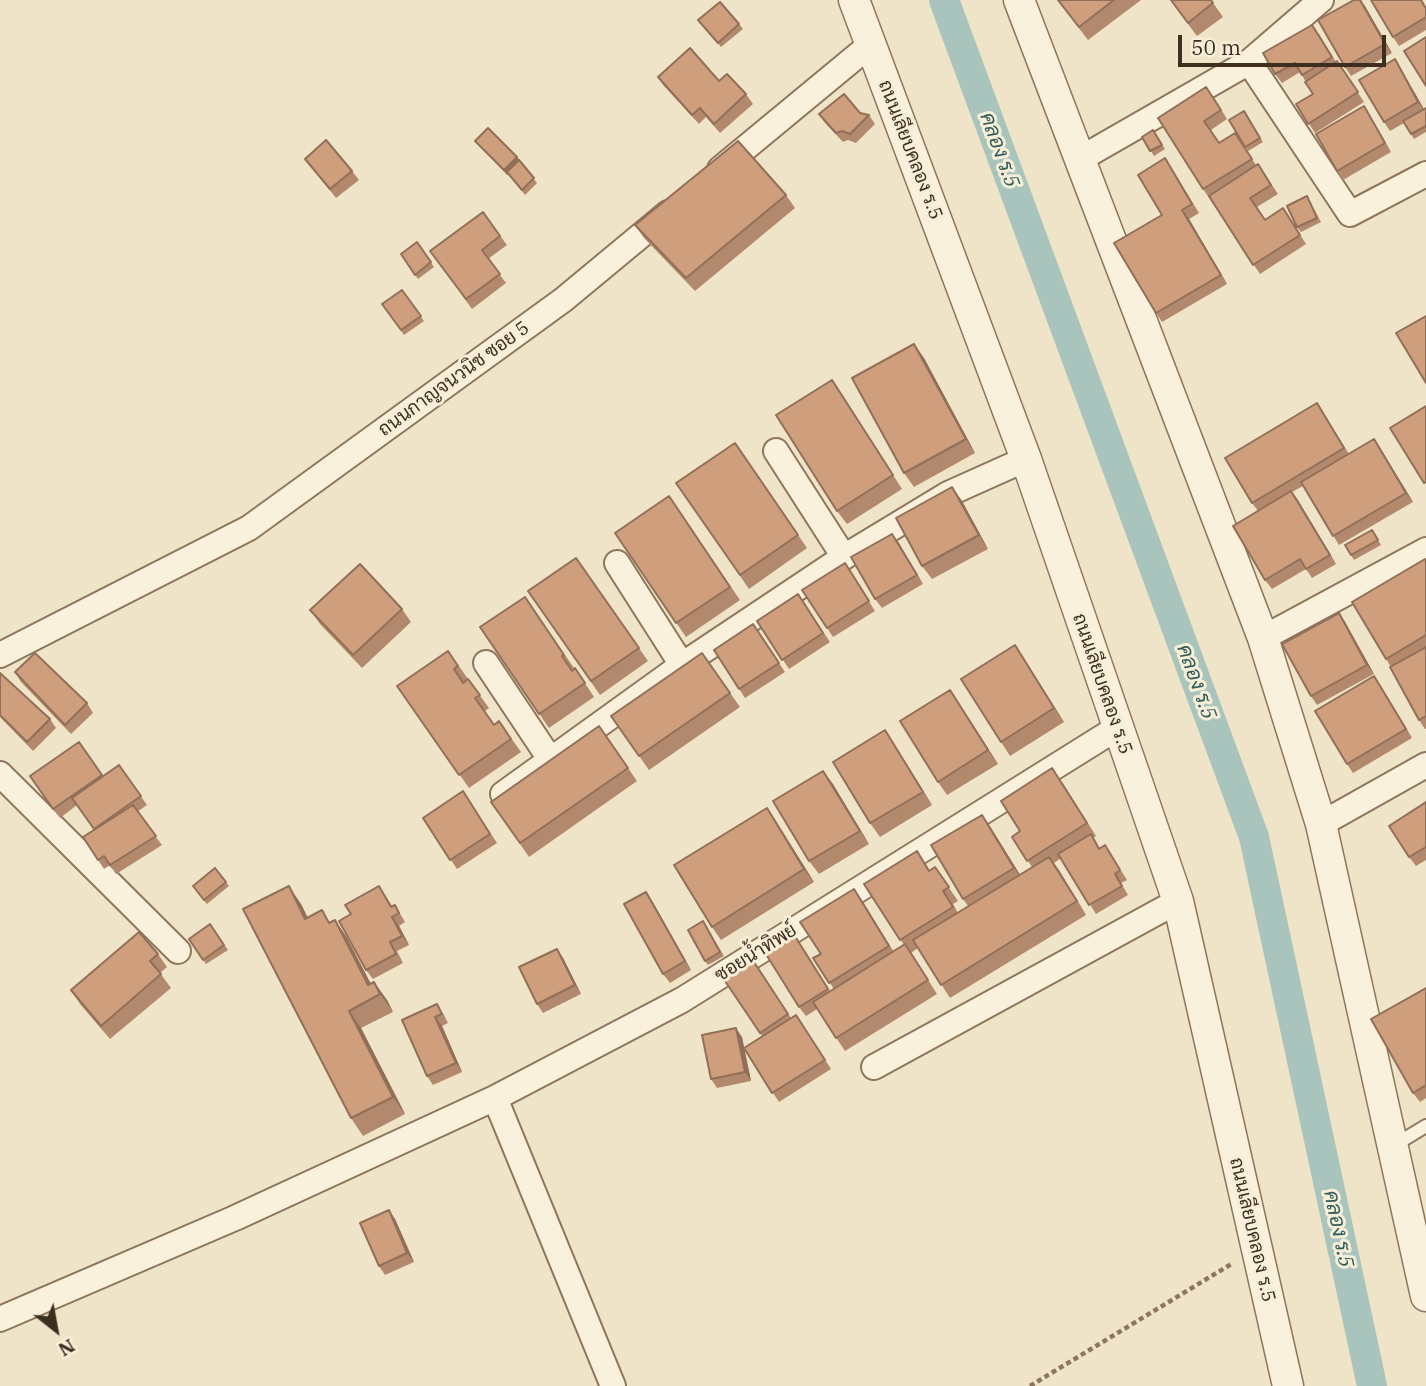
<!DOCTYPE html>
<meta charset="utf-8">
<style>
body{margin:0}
#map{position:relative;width:1426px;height:1386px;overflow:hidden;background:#f0e4c8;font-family:"IBM Plex Serif",serif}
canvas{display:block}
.north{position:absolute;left:21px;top:1295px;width:70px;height:70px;-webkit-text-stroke:5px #f7eed8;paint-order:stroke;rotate:149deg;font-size:19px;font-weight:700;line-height:28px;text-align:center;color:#3d2e20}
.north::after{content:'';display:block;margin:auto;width:24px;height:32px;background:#3d2e20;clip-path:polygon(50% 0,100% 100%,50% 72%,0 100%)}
.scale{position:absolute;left:1178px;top:35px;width:208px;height:32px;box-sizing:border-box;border:4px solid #3d2e20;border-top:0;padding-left:9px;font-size:21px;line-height:24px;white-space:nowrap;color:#3d2e20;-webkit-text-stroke:5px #f7eed8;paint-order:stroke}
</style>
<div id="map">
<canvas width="1426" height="1386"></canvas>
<div class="north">N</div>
<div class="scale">50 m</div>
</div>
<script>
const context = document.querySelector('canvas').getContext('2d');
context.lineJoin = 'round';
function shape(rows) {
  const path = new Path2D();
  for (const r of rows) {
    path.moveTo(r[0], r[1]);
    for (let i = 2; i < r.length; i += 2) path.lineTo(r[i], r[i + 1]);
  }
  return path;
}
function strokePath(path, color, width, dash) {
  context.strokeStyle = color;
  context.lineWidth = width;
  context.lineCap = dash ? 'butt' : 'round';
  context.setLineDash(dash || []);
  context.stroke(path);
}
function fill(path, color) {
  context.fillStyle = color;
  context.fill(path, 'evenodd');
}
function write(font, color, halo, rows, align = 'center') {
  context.font = font + ' "IBM Plex Serif",Sarabun,serif';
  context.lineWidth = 6;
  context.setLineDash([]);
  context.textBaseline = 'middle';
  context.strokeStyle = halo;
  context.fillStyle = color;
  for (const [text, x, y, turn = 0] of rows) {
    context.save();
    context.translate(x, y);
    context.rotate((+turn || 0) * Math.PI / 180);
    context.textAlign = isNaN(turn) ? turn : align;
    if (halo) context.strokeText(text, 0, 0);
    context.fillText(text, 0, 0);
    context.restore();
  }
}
const canal = shape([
 [944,0,1254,837,1372,1386]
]);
const path = shape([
 [1030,1386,1233,1263]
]);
const service = shape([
 [1393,1146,1426,1126]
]);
const minor = shape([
 [1249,62,1350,214,1426,174],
 [1080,159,1249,62,1321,0],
 [720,169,870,45],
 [776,451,844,557],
 [617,563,682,665],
 [1263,638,1426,550],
 [0,655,249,528,563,300,668,213],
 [486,663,550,759],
 [0,774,178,951],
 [503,794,682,665,844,557,948,494,1026,459],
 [1321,824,1426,765],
 [874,1067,1178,901],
 [495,1098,613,1386],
 [0,1319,235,1218,495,1098,682,1000,1117,728]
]);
const tertiary = shape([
 [854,0,1026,459,1178,901,1288,1386],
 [1019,0,1263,638,1321,824,1426,1296]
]);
const wall = shape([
 [1057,0,1141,0,1088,40],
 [1170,0,1211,0,1223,17,1197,36],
 [1361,0,1392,53,1351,76,1345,67],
 [1422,0,1426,7,1426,30,1399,46,1393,37],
 [698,20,739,24,743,29,721,47],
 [1319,34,1336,62,1337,61,1364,102,1315,133,1296,104,1313,94,1300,72,1282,83,1275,74],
 [1395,59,1401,69,1424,109,1426,108,1426,132,1414,139,1404,123,1390,131,1384,122],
 [658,77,719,81,746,94,753,104,720,133,706,117,699,124,664,86],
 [1213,96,1227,119,1211,130,1219,143,1235,133,1256,165,1258,164,1278,194,1257,207,1265,220,1283,208,1306,244,1260,274,1203,189,1158,118],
 [1364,106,1391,152,1343,180,1337,171],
 [1244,111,1263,142,1248,151,1229,120],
 [860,113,869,115,875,124,856,143,848,140,843,142,825,123,819,114],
 [1153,130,1165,149,1154,156,1142,137],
 [475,141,517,157,537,183,525,195,508,174,507,175],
 [305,159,352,171,359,180,336,198],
 [1171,167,1199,213,1189,219,1227,284,1162,322,1156,313,1162,215],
 [786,195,795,208,695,291,644,238,635,225],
 [1307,196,1321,222,1301,232,1297,227],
 [483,212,507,245,488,259,506,283,472,309,430,251],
 [417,242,434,267,418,279,401,254],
 [402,290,424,321,404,335,382,304],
 [914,344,924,358,975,453,914,487,904,473],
 [832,380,902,489,847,524,837,511],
 [1317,403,1349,454,1380,448,1413,502,1339,545,1303,486,1292,492,1336,564,1312,578,1306,569,1272,589,1265,580,1258,511,1252,503],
 [735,443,807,548,749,589,676,483],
 [952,487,962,501,988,549,932,579,922,566],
 [669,496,740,600,686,637,615,533],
 [1372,530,1381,545,1354,560,1351,555],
 [892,534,923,584,882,608,875,599],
 [576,558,648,661,600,695,528,591],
 [1426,561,1426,729,1425,729,1419,720,1391,667,1386,659],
 [845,563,875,611,833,637,802,590],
 [798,594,830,642,789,669,757,621],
 [525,597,574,668,571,670,572,671,575,668,594,697,549,728,480,627],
 [402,609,411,622,362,668,320,624,310,610],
 [1339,613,1345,622,1374,674,1317,705,1311,696],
 [753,624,785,672,745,698,714,650],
 [1015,645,1064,722,1010,756,1001,742],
 [448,651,489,708,485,711,494,725,499,721,521,752,469,788,397,686],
 [702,653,740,707,649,770,611,716],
 [15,672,87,703,93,713,71,734,21,682],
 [0,673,50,719,56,728,33,751,0,717],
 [1380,685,1412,738,1353,773,1347,764],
 [950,690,998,764,947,795,938,782],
 [599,726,637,781,529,857,491,802],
 [79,742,103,777,119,765,147,805,137,812,162,845,116,874,110,865,104,869,83,837,95,830,77,805,60,818,30,776],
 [894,744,932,805,880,837,870,823],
 [823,771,869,844,819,874,809,861],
 [1062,782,1096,836,1093,838,1100,848,1105,845,1127,880,1121,883,1128,895,1096,914,1061,858,1054,863,1086,915,950,998,918,948,911,953,937,994,845,1051,817,1009,806,1016,799,1007,799,942,830,991,834,989,813,958,821,954,863,902,893,952,904,945,864,884,930,870,935,867,958,901,953,904,958,913,968,906,963,899,991,828,1020,875,1032,867,1012,837,1020,831],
 [463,791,497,843,457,869,423,818],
 [1426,802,1426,860,1416,866,1409,857],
 [767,808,814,882,721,940,712,927],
 [226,882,229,886,207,904,196,891],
 [379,886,392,906,395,905,405,922,399,926,409,945,397,951,403,963,373,979,366,970,351,914],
 [646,892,652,901,691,970,670,983,663,974],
 [301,904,308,918,330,922,335,920,347,938,371,984,374,982,387,1000,393,1012,361,1028,405,1114,363,1136,351,1118],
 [210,924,228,950,206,964,189,939],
 [706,926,724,956,708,965,705,961],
 [557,949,563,958,581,994,543,1013,537,1004],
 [158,954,167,967,160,973,171,988,110,1039,80,1004,71,990],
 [752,959,791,1018,802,1024,831,1069,779,1102,744,1049,751,1081,717,1088,711,1079,742,1037,744,1048,762,1036,723,978],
 [1426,988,1426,1098,1420,1102,1413,1093],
 [443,1013,448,1023,442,1026,462,1072,433,1085,427,1076,402,1020],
 [395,1219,414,1262,385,1275,379,1266]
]);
const shadedWall = shape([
 [1360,0,1365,6,1392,53,1385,44],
 [1395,59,1401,69,1425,111,1418,102],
 [1364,106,1370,116,1391,152,1385,143],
 [517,157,520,161,507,175,504,170],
 [1182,210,1189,219,1227,284,1221,275],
 [914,344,924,358,975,453,966,439],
 [832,380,841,393,902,489,893,475],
 [1374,439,1380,448,1413,502,1406,493],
 [952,487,962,501,988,549,979,535],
 [1291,491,1298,500,1336,564,1330,555],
 [892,534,899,543,923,584,917,575],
 [1339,613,1345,622,1374,674,1367,665],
 [1015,645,1024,659,1064,722,1054,708],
 [1374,676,1380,685,1412,738,1406,729],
 [950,690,959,703,998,764,988,750],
 [885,730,894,744,932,805,923,792],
 [823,771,833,784,869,844,860,831],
 [767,808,776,821,814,882,804,869],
 [982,815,991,828,1024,881,1014,868],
 [1049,857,1059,870,1086,915,1077,901],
 [289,886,301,904,317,937,305,919],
 [854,889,863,902,898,959,889,946],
 [646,892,652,901,691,970,685,961],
 [392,917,399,926,409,945,402,936],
 [335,920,347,938,377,996,368,985],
 [557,949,563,958,581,994,575,985],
 [374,982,387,1000,393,1012,380,994],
 [349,1011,361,1028,405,1114,393,1097],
 [435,1017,442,1026,462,1072,456,1063],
 [736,1028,742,1037,751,1081,745,1072],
 [389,1210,395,1219,414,1262,407,1253]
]);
const building = shape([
 [1058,0,1114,0,1079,27,1058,0],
 [1171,0,1211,0,1213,3,1188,23,1171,0],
 [1354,0,1360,0,1385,44,1345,67,1318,20,1354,0],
 [1371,0,1421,0,1426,9,1426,17,1393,37,1371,0],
 [720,2,739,24,718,43,698,20,720,2],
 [1312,25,1332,57,1302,75,1295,63,1275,74,1263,53,1312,25],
 [1426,37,1426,86,1404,51,1426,37],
 [690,48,719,81,727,74,746,94,714,124,700,108,692,115,658,77,690,48],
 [1395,59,1418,102,1384,122,1359,80,1395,59],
 [1337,61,1358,92,1308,124,1296,104,1313,94,1305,82,1337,61],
 [1206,87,1221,110,1204,121,1219,143,1235,133,1252,159,1203,189,1158,118,1206,87],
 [844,94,860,113,869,115,850,134,842,131,836,133,819,114,844,94],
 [1364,106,1385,143,1337,171,1316,134,1364,106],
 [1426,108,1426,126,1411,134,1403,121,1426,108],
 [1244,111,1260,138,1245,147,1229,120,1244,111],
 [488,128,517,157,504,170,475,141,488,128],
 [1153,130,1162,145,1150,151,1142,137,1153,130],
 [326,140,352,171,330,189,305,159,326,140],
 [738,141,786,195,686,278,635,225,738,141],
 [1165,158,1192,204,1182,210,1221,275,1156,313,1114,243,1162,215,1138,175,1165,158],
 [519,160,534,178,522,190,507,172,519,160],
 [1258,164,1271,185,1250,198,1265,220,1283,208,1300,235,1253,265,1209,196,1258,164],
 [1307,196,1317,218,1297,227,1287,206,1307,196],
 [483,212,500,236,482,250,500,274,466,299,430,251,483,212],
 [417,242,431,262,415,275,401,254,417,242],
 [402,290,421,316,401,330,382,304,402,290],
 [1426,316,1426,383,1396,333,1426,316],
 [914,344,966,439,904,473,852,378,914,344],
 [832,380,893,475,837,511,776,415,832,380],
 [1317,403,1344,448,1252,503,1225,458,1317,403],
 [1426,406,1426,482,1424,483,1390,428,1426,406],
 [1374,439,1406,493,1333,536,1301,482,1374,439],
 [735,443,798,535,740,575,676,483,735,443],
 [952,487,979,535,922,566,896,518,952,487],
 [1291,491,1330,555,1306,569,1300,559,1265,580,1233,526,1291,491],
 [669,496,730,587,676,623,615,533,669,496],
 [1372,530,1378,540,1351,555,1345,545,1372,530],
 [892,534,917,575,875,599,851,557,892,534],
 [576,558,639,648,591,681,528,591,576,558],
 [1425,559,1426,561,1426,635,1386,659,1352,602,1425,559],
 [845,563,869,601,827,628,802,590,845,563],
 [360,564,402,609,353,655,310,610,360,564],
 [798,594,823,633,782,660,757,621,798,594],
 [525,597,564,655,562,656,572,671,575,668,585,683,539,714,480,627,525,597],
 [1339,613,1367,665,1311,696,1282,644,1339,613],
 [753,624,779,663,739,689,714,650,753,624],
 [1015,645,1054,708,1001,742,961,679,1015,645],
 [1426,647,1426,716,1419,720,1390,667,1426,647],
 [448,651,458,666,454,669,463,683,468,679,480,695,475,698,494,725,499,721,511,739,459,775,397,686,448,651],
 [35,653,87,703,65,725,15,672,35,653],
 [702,653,730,693,639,756,611,716,702,653],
 [0,673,50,719,27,742,0,715,0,673],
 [1374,676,1406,729,1347,764,1315,711,1374,676],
 [950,690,988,750,938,782,900,721,950,690],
 [599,726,628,768,520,843,491,802,599,726],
 [885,730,923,792,870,823,833,762,885,730],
 [79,742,102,775,53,809,30,776,79,742],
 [119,765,141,796,94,829,72,798,119,765],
 [1052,768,1087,823,1027,861,1012,837,1020,831,1001,801,1052,768],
 [823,771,860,831,809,861,773,801,823,771],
 [463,791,490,834,450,860,423,818,463,791],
 [1426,802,1426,847,1409,857,1389,826,1426,802],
 [133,805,156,836,110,865,104,856,98,860,83,837,133,805],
 [767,808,804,869,712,927,674,865,767,808],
 [982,815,1014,868,963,899,931,845,982,815],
 [1091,834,1099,849,1105,845,1120,870,1115,874,1122,886,1089,905,1058,854,1091,834],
 [917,851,929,871,935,867,949,887,943,891,953,907,900,940,864,884,917,851],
 [1049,857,1077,901,941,985,913,940,1049,857],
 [215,868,226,882,204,900,193,886,215,868],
 [289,886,305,919,322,910,329,923,335,920,368,985,374,982,380,994,349,1011,393,1097,351,1118,243,909,289,886],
 [379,886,391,907,395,905,399,913,392,917,402,936,390,942,396,954,366,970,339,921,351,914,345,905,379,886],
 [854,889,889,946,829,983,813,958,821,954,800,922,854,889],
 [646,892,685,961,663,974,624,904,646,892],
 [703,921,720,952,705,961,688,930,703,921],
 [210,924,224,945,203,960,189,939,210,924],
 [139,932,158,954,150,961,161,974,101,1026,71,990,139,932],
 [793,933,828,989,799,1007,764,951,793,933],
 [905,944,928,980,836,1038,813,1002,905,944],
 [557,949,575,985,537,1004,519,967,557,949],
 [752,959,788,1014,760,1033,723,978,752,959],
 [1426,988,1426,1085,1413,1093,1371,1019,1426,988],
 [437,1004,442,1014,435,1017,456,1063,427,1076,402,1020,437,1004],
 [796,1015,825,1060,772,1093,744,1048,796,1015],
 [736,1028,745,1072,711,1079,702,1035,736,1028],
 [389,1210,407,1253,379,1266,360,1223,389,1210]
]);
const streetNames = [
 ["ถนนเลียบคลอง ร.5",910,150,69],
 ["ถนนกาญจนวนิช ซอย 5",454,379,-36],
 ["ถนนเลียบคลอง ร.5",1102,684,71],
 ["ซอยน้ำทิพย์",756,953,-32],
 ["ถนนเลียบคลอง ร.5",1252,1230,77]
];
const waterNames = [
 ["คลอง ร.5",999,150,70],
 ["คลอง ร.5",1196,682,70],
 ["คลอง ร.5",1338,1229,78]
];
strokePath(canal, '#a9c4bc', 30);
strokePath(service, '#8d765c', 16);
strokePath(minor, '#8d765c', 28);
strokePath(tertiary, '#8d765c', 33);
strokePath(path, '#8d765c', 4.5, [5, 3.5]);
strokePath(service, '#faf1dc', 12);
strokePath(minor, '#faf1dc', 24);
strokePath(tertiary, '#faf1dc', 30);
fill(wall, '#b2896c');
fill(shadedWall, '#916f58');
fill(building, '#cf9f7d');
strokePath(building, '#916f58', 2);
write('19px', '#3d2e20', '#f7eed8', streetNames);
write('italic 21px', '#2f5d5a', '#f7eed8', waterNames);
</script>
